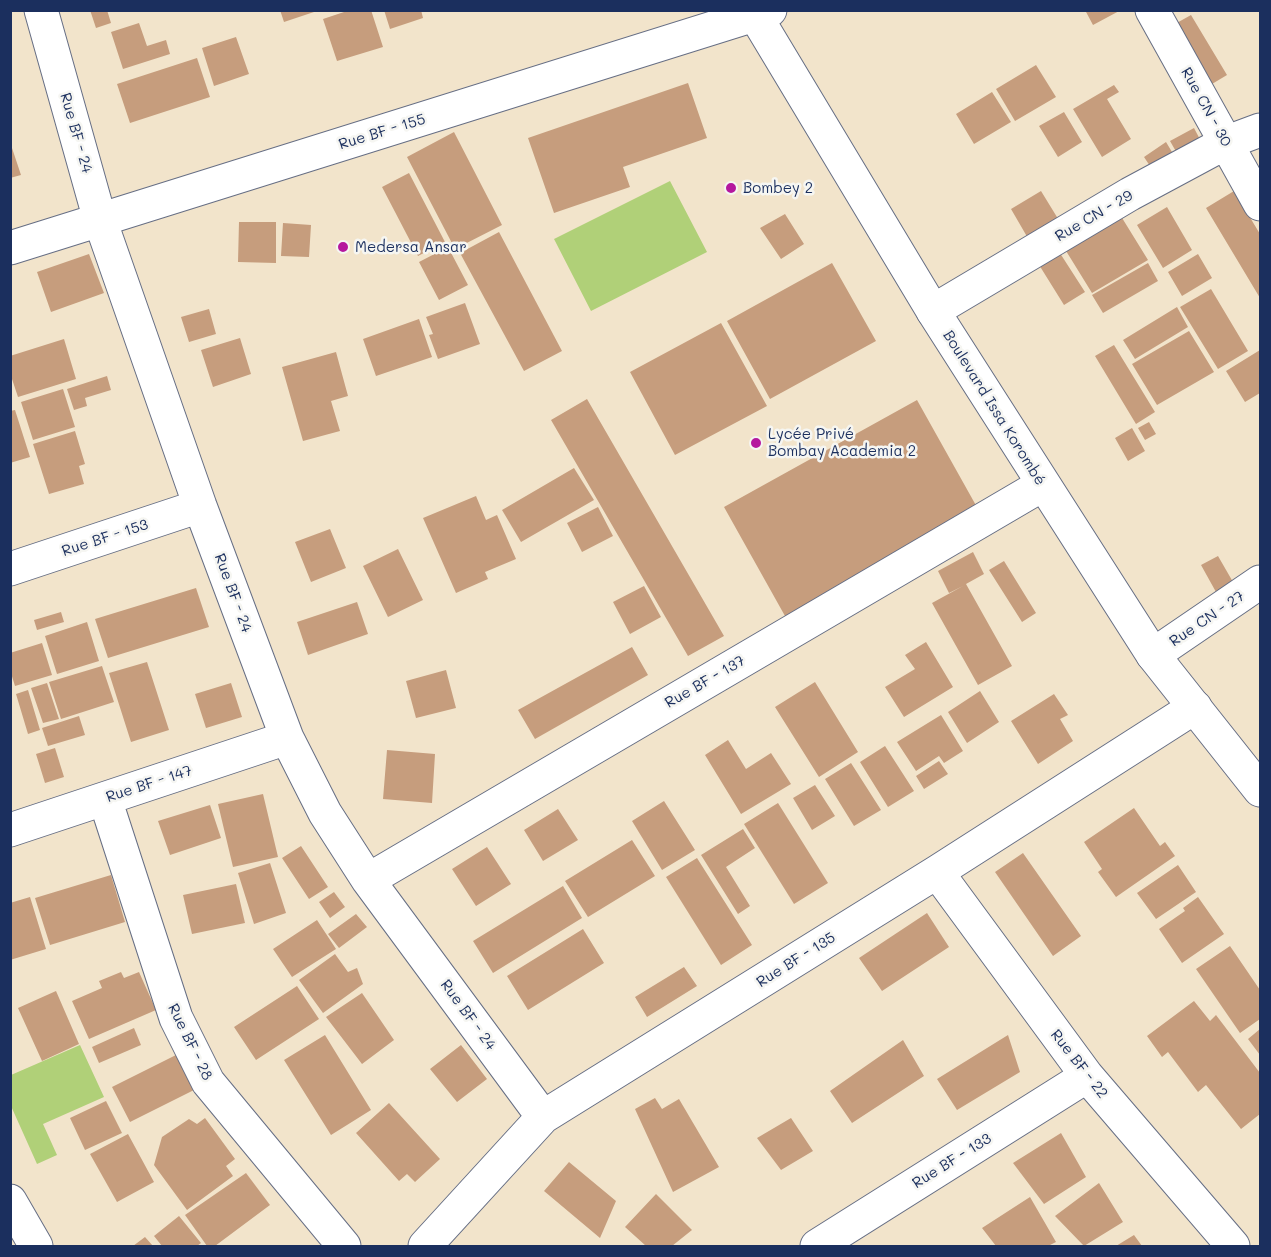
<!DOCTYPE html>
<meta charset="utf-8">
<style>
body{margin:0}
#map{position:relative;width:1271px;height:1257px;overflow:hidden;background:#f2e4cb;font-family:Mali,sans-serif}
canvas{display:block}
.frame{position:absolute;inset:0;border:12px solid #1b2f5e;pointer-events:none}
</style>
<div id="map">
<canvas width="1271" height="1257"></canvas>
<div class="frame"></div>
</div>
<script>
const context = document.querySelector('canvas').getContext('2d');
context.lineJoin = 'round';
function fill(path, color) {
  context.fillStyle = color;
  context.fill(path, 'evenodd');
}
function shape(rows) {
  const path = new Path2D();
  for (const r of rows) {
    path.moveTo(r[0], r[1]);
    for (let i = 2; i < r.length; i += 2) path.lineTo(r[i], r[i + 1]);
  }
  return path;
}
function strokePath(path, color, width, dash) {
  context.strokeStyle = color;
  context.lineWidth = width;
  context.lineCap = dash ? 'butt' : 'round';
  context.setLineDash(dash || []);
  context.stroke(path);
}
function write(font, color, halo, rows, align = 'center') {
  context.font = font + ' Mali,sans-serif';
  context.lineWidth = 5;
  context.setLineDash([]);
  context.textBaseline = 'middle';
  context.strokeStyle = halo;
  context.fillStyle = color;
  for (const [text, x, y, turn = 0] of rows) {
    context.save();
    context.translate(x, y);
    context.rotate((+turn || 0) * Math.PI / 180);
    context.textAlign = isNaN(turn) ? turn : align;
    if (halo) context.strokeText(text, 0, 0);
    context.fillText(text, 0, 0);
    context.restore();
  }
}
const green = shape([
 [670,181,707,252,591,311,554,239],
 [80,1045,104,1097,43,1124,57,1155,37,1164,11,1106,11,1075]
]);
const building = shape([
 [90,10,107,10,111,23,96,28],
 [280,10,317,10,317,11,284,22],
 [350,10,371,10,383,47,337,61,323,19],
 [384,10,421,10,423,18,390,29],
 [1085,10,1121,10,1093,25],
 [1191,15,1227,75,1202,90,1166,29],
 [139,23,147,46,166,40,170,54,123,69,111,32],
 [236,37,249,74,214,86,202,48],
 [197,58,210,97,130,123,117,84],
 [1036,65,1056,97,1015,121,996,89],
 [688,83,707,138,623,167,630,187,554,213,528,138],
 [1114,85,1119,92,1107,99,1131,139,1102,157,1073,109],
 [992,92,1011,122,974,144,956,114],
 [1064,112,1082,142,1058,157,1039,126],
 [1194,128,1205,149,1182,162,1170,141],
 [454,132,502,225,455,249,407,157],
 [10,142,21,175,10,178],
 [1166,142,1178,162,1156,175,1144,157],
 [409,173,445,242,418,256,382,187],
 [1041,191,1060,222,1029,240,1011,209],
 [1234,191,1260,234,1260,298,1206,208],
 [1167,207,1192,250,1163,268,1137,225],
 [1119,213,1148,260,1092,293,1063,246],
 [785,214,804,244,781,259,760,228],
 [239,222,276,222,276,263,238,262],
 [283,223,311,225,309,257,281,256],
 [499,232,562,351,524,371,460,253],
 [448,247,468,285,439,300,419,262],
 [1056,247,1085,292,1064,305,1036,260],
 [89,254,104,293,51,312,37,272],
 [1198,254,1212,278,1182,296,1168,272],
 [832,263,876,341,770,399,727,321],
 [1148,263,1158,281,1103,313,1092,295],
 [1211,289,1248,351,1218,369,1180,307],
 [465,303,480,344,438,359,429,335,433,334,426,317],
 [1177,307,1188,327,1135,359,1123,340],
 [209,309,216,334,189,342,181,317],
 [419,319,432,357,376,376,363,339],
 [721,323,767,406,675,455,630,372],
 [1189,331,1214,372,1157,405,1132,364],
 [240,338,251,374,213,387,201,350],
 [64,339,76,379,18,397,10,373,10,356],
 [1114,345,1155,412,1136,424,1095,356],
 [1260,350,1260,393,1245,402,1226,371],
 [336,352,348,396,331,401,340,431,303,441,282,367],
 [107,376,111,390,85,398,87,406,74,410,67,389],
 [63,389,75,427,33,440,21,402],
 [587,399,724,636,688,656,551,420],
 [917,400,978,509,785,616,724,507],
 [15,410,30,457,10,463,10,411],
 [1149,422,1156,434,1145,440,1138,428],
 [1132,428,1145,451,1128,461,1115,438],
 [75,431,85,464,79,466,84,484,49,494,33,444],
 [574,468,594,500,521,542,502,510],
 [476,496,486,520,497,515,516,559,485,572,488,579,456,593,423,518],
 [598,507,613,536,582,552,567,523],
 [330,529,346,568,311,582,295,542],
 [398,549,423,600,388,617,363,566],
 [973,552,984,574,966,584,1012,666,978,685,932,603,963,586,949,593,938,571],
 [1218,556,1233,582,1216,592,1201,565],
 [1004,561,1036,613,1022,622,989,570],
 [644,586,661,617,630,634,613,602],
 [196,588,209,627,108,658,95,619],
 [357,602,368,634,308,655,297,622],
 [61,612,64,622,37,630,34,620],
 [87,622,99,661,57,674,45,636],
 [926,642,953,687,904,717,885,687,915,669,905,655],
 [42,643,52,675,15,686,10,670,10,653],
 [632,647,648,675,535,739,518,710],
 [147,662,169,730,131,742,109,673],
 [102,666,114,702,61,719,49,682],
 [446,670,456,708,416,718,406,681],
 [815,682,858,752,819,777,775,707],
 [47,683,59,719,43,723,31,688],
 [231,683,242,717,206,728,195,694],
 [28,690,40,730,28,734,16,694],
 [980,691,999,722,967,743,948,712],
 [1054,694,1068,715,1060,719,1073,741,1038,764,1011,721],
 [941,715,963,751,944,763,939,756,916,771,897,742],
 [79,716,85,735,48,746,42,728],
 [728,740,746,769,771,753,791,784,741,814,705,755],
 [885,746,914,791,888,807,860,762],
 [55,748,64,777,45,783,36,754],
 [387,750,435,754,432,803,383,799],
 [939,761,948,774,924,789,916,776],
 [851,763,881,810,854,826,825,779],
 [815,785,835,816,812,830,793,798],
 [263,794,278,857,233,867,218,804],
 [664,801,695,850,662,870,632,821],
 [778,803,828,883,794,904,744,824],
 [210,805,221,838,170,855,158,821],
 [1134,808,1160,846,1165,842,1175,856,1116,897,1098,872,1102,869,1084,842],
 [558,809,578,840,543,861,524,830],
 [743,829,755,848,726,867,750,906,738,914,701,855],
 [632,840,655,876,588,917,565,881],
 [301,846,328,887,309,899,282,858],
 [487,847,511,884,476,906,452,869],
 [1023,853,1081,936,1053,956,995,872],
 [697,858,752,945,721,965,666,877],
 [270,863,286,913,254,924,238,873],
 [1178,865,1196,892,1156,919,1137,893],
 [111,875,125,922,50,945,35,898],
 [236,884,245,923,192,934,183,895],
 [563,886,582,918,493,973,473,941],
 [334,892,345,907,330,918,319,902],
 [30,897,46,949,10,960,10,903],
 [1198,897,1224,934,1182,963,1159,929,1185,911,1183,908],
 [927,913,949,947,882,991,859,958],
 [356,914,367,927,339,948,328,934],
 [317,920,336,949,292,977,273,949],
 [583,929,604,963,528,1010,507,976],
 [1230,946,1260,990,1260,1019,1240,1033,1196,969],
 [335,954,348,972,357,968,363,984,323,1013,299,980],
 [684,967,697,986,647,1017,635,997],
 [121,972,124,978,139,972,156,1010,89,1039,72,1001,102,988,99,981],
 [297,986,319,1019,256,1060,234,1027],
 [56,991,79,1044,42,1061,18,1008],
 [362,993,394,1040,362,1064,326,1017],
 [1194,1001,1210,1021,1216,1015,1260,1073,1260,1114,1241,1129,1206,1085,1198,1092,1168,1052,1162,1057,1147,1036],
 [134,1028,141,1045,99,1063,92,1047],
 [1260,1029,1260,1055,1248,1039],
 [325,1035,371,1110,331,1135,284,1060],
 [1008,1035,1020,1072,957,1110,937,1079],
 [903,1040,924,1076,852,1123,830,1091],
 [461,1045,487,1079,457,1102,430,1069],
 [180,1053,198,1088,130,1122,112,1087],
 [655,1098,662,1109,679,1099,719,1167,673,1192,635,1109],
 [106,1101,122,1133,85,1150,70,1118],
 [389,1103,440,1159,415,1182,407,1174,399,1181,356,1133],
 [205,1118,235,1159,226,1166,233,1176,187,1210,154,1165,162,1137,189,1119,197,1124],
 [791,1118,813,1151,781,1170,757,1138],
 [1061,1133,1086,1177,1044,1204,1013,1163],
 [128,1134,154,1182,117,1202,90,1154],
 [569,1162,616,1201,600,1238,544,1191],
 [246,1173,270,1205,215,1246,207,1246,185,1215],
 [1099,1183,1123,1222,1084,1246,1055,1216],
 [656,1194,692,1230,672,1246,646,1246,625,1227],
 [1030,1197,1056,1242,1048,1246,996,1246,982,1228],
 [179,1216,201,1243,197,1246,162,1246,154,1236],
 [1134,1235,1142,1246,1116,1246],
 [145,1237,153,1246,133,1246]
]);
const minor = shape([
 [41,10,100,220,200,506,287,738,325,813,368,880,543,1117],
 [1152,10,1260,204],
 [10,248,770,10],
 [933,311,1130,194,1225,143,1260,130],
 [10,569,200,506],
 [1153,655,1260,582],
 [105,799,176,1018,208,1082,344,1246],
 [10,830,287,738],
 [937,872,1087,1076,1233,1246],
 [368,880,1042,485],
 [10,1201,36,1246],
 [425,1246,543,1117,937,872,1195,707],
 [817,1246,1087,1076]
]);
const tertiary = shape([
 [752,10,933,311,1153,655,1260,790]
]);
const markers = [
 [731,188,6,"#b5179e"],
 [343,247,6,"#b5179e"],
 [756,443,6,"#b5179e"]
];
const streetNames = [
 ["Rue CN - 30",1206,107,61],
 ["Rue BF - 155",382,132,-17],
 ["Rue BF - 24",76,133,74],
 ["Rue CN - 29",1094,216,-30],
 ["Boulevard Issa Korombé",994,408,58],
 ["Rue BF - 153",105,538,-18],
 ["Rue BF - 24",233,593,70],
 ["Rue CN - 27",1207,619,-34],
 ["Rue BF - 137",705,682,-30],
 ["Rue BF - 147",149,784,-18],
 ["Rue BF - 135",796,960,-32],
 ["Rue BF - 24",468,1015,54],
 ["Rue BF - 28",190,1042,64],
 ["Rue BF - 22",1079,1064,52],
 ["Rue BF - 133",952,1161,-32]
];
const poiNames = [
 ["Bombey 2",743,188],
 ["Medersa Ansar",355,247],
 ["Lycée Privé",768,434],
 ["Bombay Academia 2",768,451]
];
fill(green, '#b0d078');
fill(building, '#c69d7d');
strokePath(minor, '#666e84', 35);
strokePath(tertiary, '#666e84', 35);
strokePath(minor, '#fff', 33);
strokePath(tertiary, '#fff', 33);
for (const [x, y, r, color] of markers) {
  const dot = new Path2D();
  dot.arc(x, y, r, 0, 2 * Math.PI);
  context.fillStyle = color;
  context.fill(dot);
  strokePath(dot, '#f6f6f2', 2);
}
write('15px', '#1b2f5e', '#f6f6f2', streetNames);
write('15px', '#1b2f5e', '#f6f6f2', poiNames, 'left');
</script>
